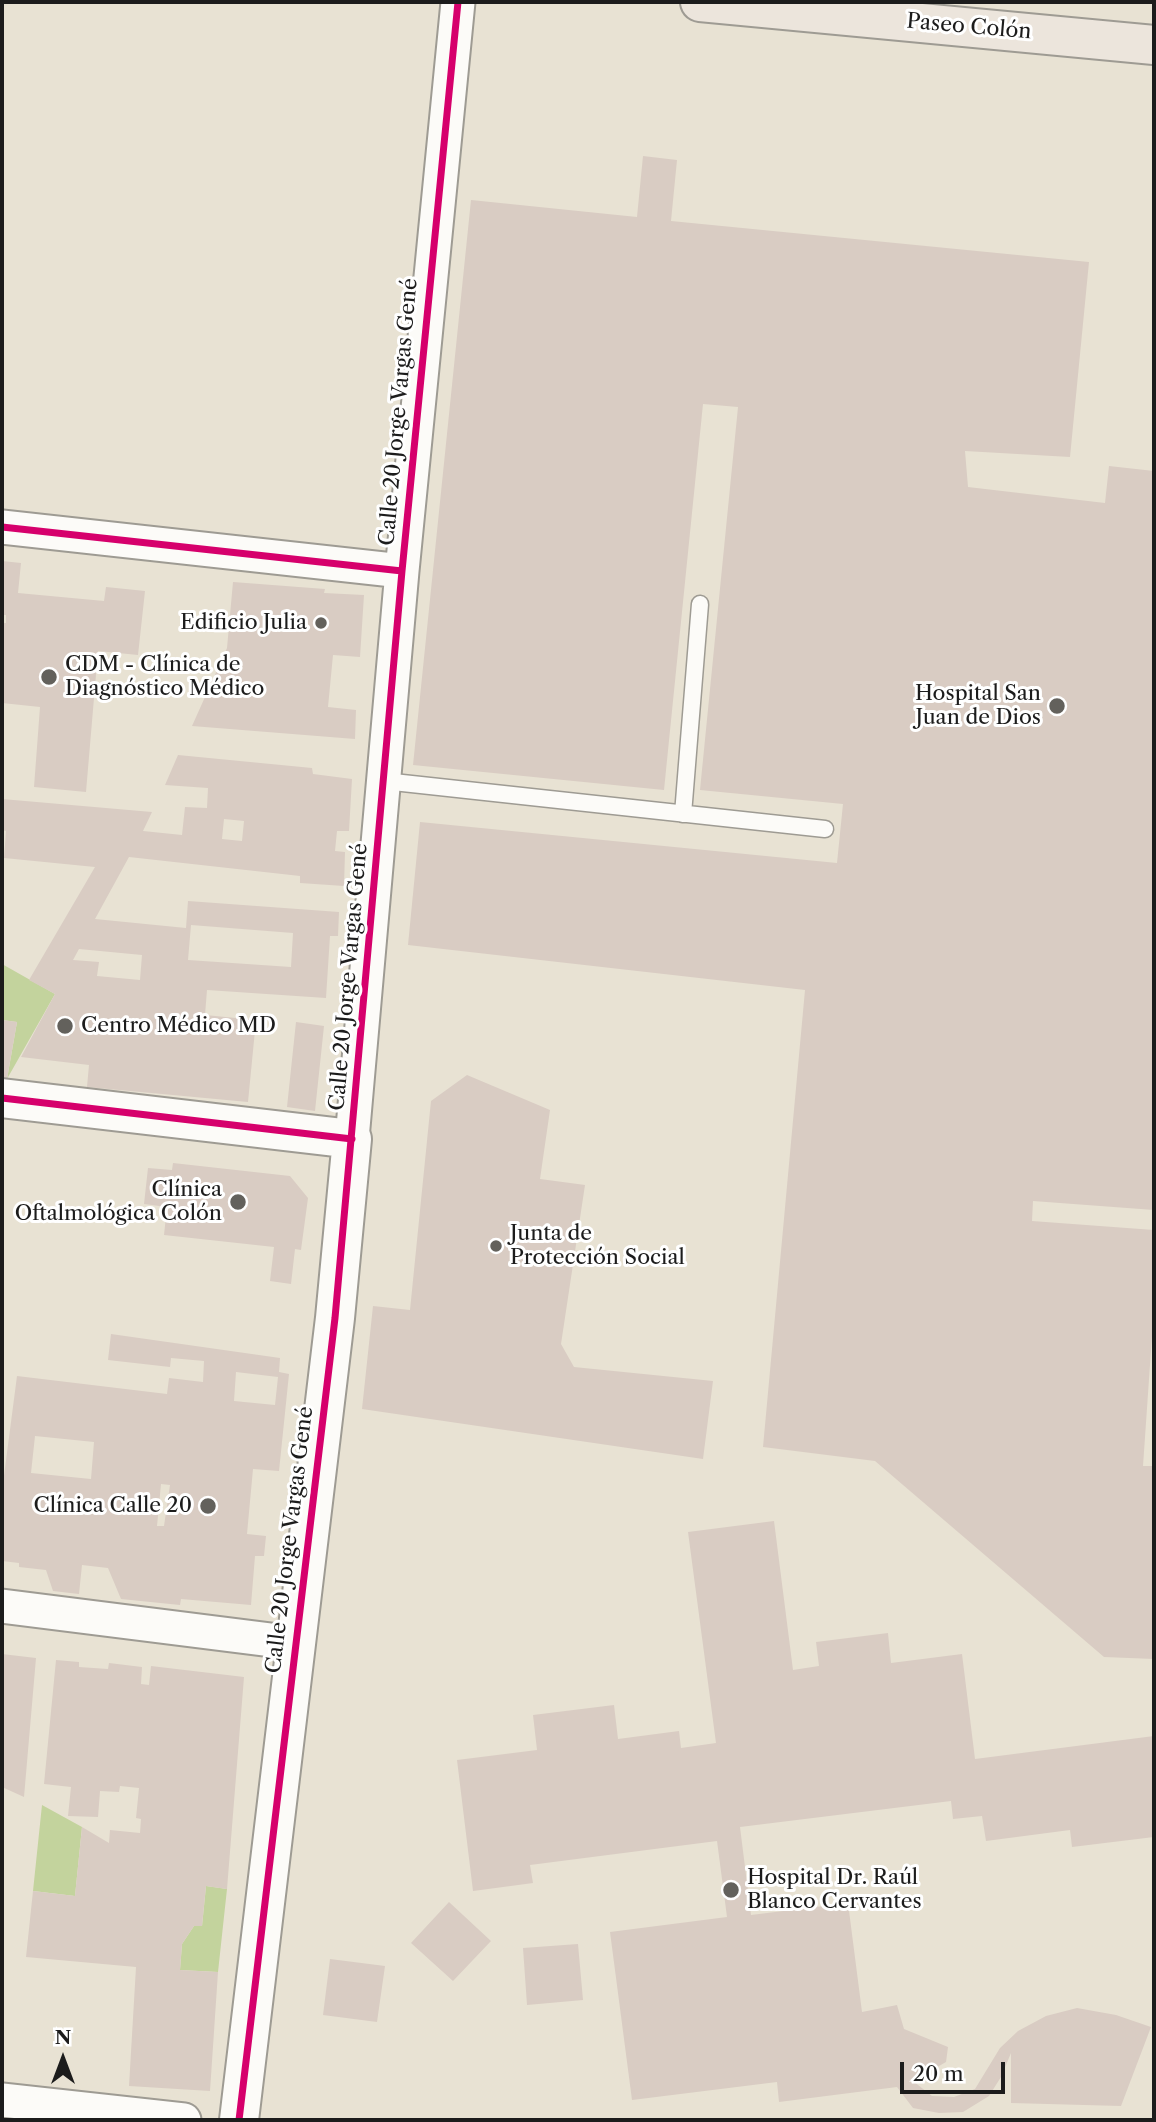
<!DOCTYPE html>
<meta charset="utf-8">
<style>
body{margin:0}
#map{position:relative;width:1156px;height:2122px;overflow:hidden;background:#e8e2d3;font-family:"Libre Caslon Text",serif}
canvas{display:block}
.frame{position:absolute;inset:0;border:4px solid #1c1c1c;pointer-events:none}
.north{position:absolute;left:28px;top:2024px;width:70px;height:70px;-webkit-text-stroke:5px #fff;paint-order:stroke;rotate:0deg;font-size:19px;font-weight:700;line-height:28px;text-align:center;color:#1c1c1c}
.north::after{content:'';display:block;margin:auto;width:24px;height:32px;background:#1c1c1c;clip-path:polygon(50% 0,100% 100%,50% 72%,0 100%)}
.scale{position:absolute;left:900px;top:2062px;width:105px;height:32px;box-sizing:border-box;border:4px solid #1c1c1c;border-top:0;padding-left:9px;font-size:21px;line-height:24px;white-space:nowrap;color:#1c1c1c;-webkit-text-stroke:5px #fff;paint-order:stroke}
</style>
<div id="map">
<canvas width="1156" height="2122"></canvas>
<div class="frame"></div>
<div class="north">N</div>
<div class="scale">20 m</div>
</div>
<script>
const context = document.querySelector('canvas').getContext('2d');
context.lineJoin = 'round';
function fill(path, color) {
  context.fillStyle = color;
  context.fill(path, 'evenodd');
}
function shape(rows) {
  const path = new Path2D();
  for (const r of rows) {
    path.moveTo(r[0], r[1]);
    for (let i = 2; i < r.length; i += 2) path.lineTo(r[i], r[i + 1]);
  }
  return path;
}
function strokePath(path, color, width, dash) {
  context.strokeStyle = color;
  context.lineWidth = width;
  context.lineCap = dash ? 'butt' : 'round';
  context.setLineDash(dash || []);
  context.stroke(path);
}
function write(font, color, halo, rows, align = 'center') {
  context.font = font + ' "Libre Caslon Text",serif';
  context.lineWidth = 6;
  context.setLineDash([]);
  context.textBaseline = 'middle';
  context.strokeStyle = halo;
  context.fillStyle = color;
  for (const [text, x, y, turn = 0] of rows) {
    context.save();
    context.translate(x, y);
    context.rotate((+turn || 0) * Math.PI / 180);
    context.textAlign = isNaN(turn) ? turn : align;
    if (halo) context.strokeText(text, 0, 0);
    context.fillText(text, 0, 0);
    context.restore();
  }
}
const green = shape([
 [2,964,55,994,7,1079,17,1022,2,1020],
 [42,1805,82,1827,75,1896,33,1891],
 [206,1886,227,1889,218,1972,180,1970,182,1944,194,1926,202,1926]
]);
const building = shape([
 [643,156,677,160,671,221,1089,262,1070,457,965,451,968,487,1105,503,1109,466,1154,471,1154,1210,1033,1201,1032,1221,1154,1230,1154,1307,1143,1466,1154,1466,1154,1659,1104,1657,875,1461,763,1447,805,990,408,945,420,822,837,863,843,804,700,790,738,407,703,404,664,790,413,765,471,200,637,217],
 [2,561,21,563,18,593,104,601,106,587,145,591,138,655,98,651,86,792,34,787,40,707,2,703,2,623,6,623,6,615,2,615],
 [233,582,325,589,324,593,364,595,360,657,333,655,328,707,356,710,355,739,192,726,227,648],
 [178,755,312,768,313,774,352,779,349,831,337,831,335,851,345,852,344,886,300,883,300,876,129,857,95,919,186,928,188,901,339,912,338,936,330,936,326,998,207,990,205,1015,256,1020,248,1102,87,1087,89,1065,21,1057,55,994,29,980,95,867,4,858,6,831,2,830,2,799,152,812,143,831,182,835,185,807,207,808,208,788,165,785],
 [224,819,244,821,242,841,222,839],
 [191,925,293,933,291,967,188,960],
 [79,949,142,955,140,980,97,976,99,962,73,960],
 [2,1020,17,1022,7,1079,2,1079],
 [296,1022,324,1026,315,1111,287,1107],
 [467,1075,550,1110,540,1179,585,1185,561,1344,574,1367,713,1381,703,1459,362,1409,373,1306,410,1310,431,1101],
 [173,1163,290,1176,308,1198,301,1250,295,1249,291,1284,270,1281,274,1247,164,1235,167,1207,144,1204,148,1168,172,1170],
 [111,1334,280,1358,279,1372,289,1374,279,1471,253,1469,247,1534,266,1536,264,1556,255,1556,251,1605,181,1599,180,1605,121,1599,108,1568,82,1565,79,1594,53,1591,46,1570,19,1567,19,1563,2,1561,2,1491,17,1376,167,1394,169,1378,203,1382,204,1361,171,1358,170,1367,108,1360],
 [236,1372,278,1377,275,1405,234,1401],
 [35,1436,94,1442,91,1479,31,1473],
 [161,1484,170,1485,164,1526,157,1526],
 [774,1521,793,1670,819,1666,816,1642,888,1633,891,1663,962,1654,975,1759,1154,1736,1154,1837,1072,1847,1070,1830,986,1841,982,1816,953,1819,951,1801,740,1827,751,1915,848,1903,862,2012,897,2005,904,2029,948,2047,946,2062,913,2081,932,2096,954,2097,975,2089,1000,2048,1018,2031,1046,2016,1077,2008,1116,2015,1151,2027,1121,2106,1011,2103,1011,2053,1001,2077,989,2096,963,2112,939,2113,913,2108,897,2087,779,2102,777,2082,632,2100,610,1932,727,1917,717,1841,530,1865,533,1883,473,1891,457,1760,537,1750,533,1715,614,1705,618,1739,679,1731,681,1748,716,1743,688,1532],
 [2,1654,36,1658,24,1797,2,1787],
 [56,1660,79,1662,79,1667,108,1669,109,1663,142,1667,141,1684,149,1685,151,1666,244,1677,227,1889,206,1886,202,1926,194,1926,182,1944,180,1970,218,1972,210,2091,129,2086,136,1967,26,1957,33,1891,75,1896,82,1827,109,1843,110,1830,140,1833,141,1819,136,1818,139,1788,120,1786,119,1792,100,1791,98,1817,68,1816,71,1787,44,1784],
 [449,1902,491,1941,453,1981,411,1943],
 [578,1944,583,2000,527,2005,523,1948],
 [330,1959,385,1966,377,2022,323,2015]
]);
const service = shape([
 [384,781,825,829],
 [683,814,700,604]
]);
const minor = shape([
 [2,527,402,571],
 [352,1139,402,571,458,2],
 [2,1606,295,1643],
 [2,2100,184,2120]
]);
const tertiary = shape([
 [2,1098,352,1139,335,1318,239,2120]
]);
const trunk = shape([
 [700,2,1154,45]
]);
const cycleway = shape([
 [2,527,402,571],
 [2,1098,352,1139],
 [239,2120,335,1318,402,571,458,2]
]);
const markers = [
 [321,623,7,"#63615c"],
 [49,677,9,"#63615c"],
 [1057,706,9,"#63615c"],
 [65,1026,9,"#63615c"],
 [238,1202,9,"#63615c"],
 [496,1246,7,"#63615c"],
 [208,1506,9,"#63615c"],
 [731,1890,9,"#63615c"]
];
const streetNames = [
 ["Paseo Colón",969,27,5],
 ["Calle 20 Jorge Vargas Gené",399,412,-85],
 ["Calle 20 Jorge Vargas Gené",349,977,-85],
 ["Calle 20 Jorge Vargas Gené",290,1540,-83]
];
const poiNames = [
 ["Edificio Julia",307,623],
 ["CDM - Clínica de",65,665,"left"],
 ["Diagnóstico Médico",65,689,"left"],
 ["Hospital San",1041,694],
 ["Juan de Dios",1041,718],
 ["Centro Médico MD",81,1026,"left"],
 ["Clínica",222,1190],
 ["Oftalmológica Colón",222,1214],
 ["Junta de",510,1234,"left"],
 ["Protección Social",510,1258,"left"],
 ["Clínica Calle 20",192,1506],
 ["Hospital Dr. Raúl",747,1878,"left"],
 ["Blanco Cervantes",747,1902,"left"]
];
fill(green, '#c3d39d');
fill(building, '#d9ccc3');
strokePath(service, '#9e9b93', 19);
strokePath(minor, '#9e9b93', 37);
strokePath(tertiary, '#9e9b93', 42);
strokePath(trunk, '#9e9b93', 42);
strokePath(service, '#fcfbf8', 16);
strokePath(minor, '#fcfbf8', 33);
strokePath(tertiary, '#fcfbf8', 38);
strokePath(trunk, '#ece5dc', 38);
strokePath(cycleway, '#d6006c', 7);
for (const [x, y, r, color] of markers) {
  const dot = new Path2D();
  dot.arc(x, y, r, 0, 2 * Math.PI);
  context.fillStyle = color;
  context.fill(dot);
  strokePath(dot, '#fff', 2.5);
}
write('21px', '#1c1c1c', '#fff', streetNames);
write('21px', '#1c1c1c', '#fff', poiNames, 'right');
</script>
